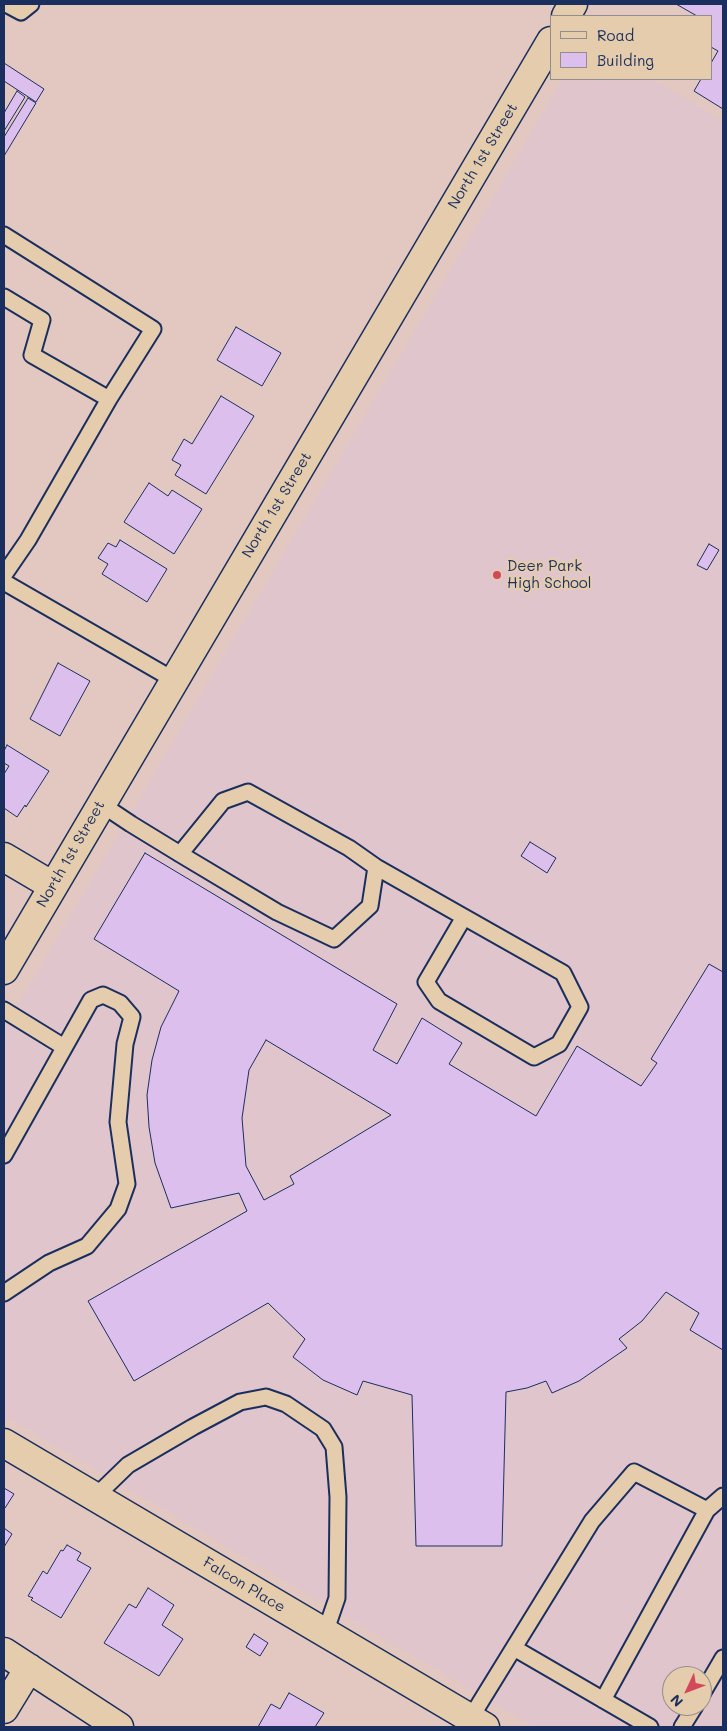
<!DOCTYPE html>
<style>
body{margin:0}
#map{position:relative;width:727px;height:1731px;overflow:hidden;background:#e2c8c0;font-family:Mali,sans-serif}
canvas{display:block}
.frame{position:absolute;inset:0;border:5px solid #1b2f5e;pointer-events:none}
.legend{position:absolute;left:550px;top:15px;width:162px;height:65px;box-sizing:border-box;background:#e5ccad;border:1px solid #948d8d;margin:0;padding:6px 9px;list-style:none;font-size:15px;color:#1b2f5e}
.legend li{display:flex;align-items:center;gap:10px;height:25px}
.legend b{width:25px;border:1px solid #948d8d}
.north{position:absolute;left:662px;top:1666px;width:50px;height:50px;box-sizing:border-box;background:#e5ccad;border:1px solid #948d8d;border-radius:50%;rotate:227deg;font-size:14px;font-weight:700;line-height:20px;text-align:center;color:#1b2f5e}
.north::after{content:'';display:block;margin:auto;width:18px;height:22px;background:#d1495b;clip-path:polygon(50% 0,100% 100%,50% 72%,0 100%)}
</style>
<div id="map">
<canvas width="727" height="1731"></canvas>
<div class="frame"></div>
<ul class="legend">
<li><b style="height:6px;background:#e5ccad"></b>Road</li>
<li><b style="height:14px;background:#dcbfec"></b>Building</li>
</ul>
<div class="north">N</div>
</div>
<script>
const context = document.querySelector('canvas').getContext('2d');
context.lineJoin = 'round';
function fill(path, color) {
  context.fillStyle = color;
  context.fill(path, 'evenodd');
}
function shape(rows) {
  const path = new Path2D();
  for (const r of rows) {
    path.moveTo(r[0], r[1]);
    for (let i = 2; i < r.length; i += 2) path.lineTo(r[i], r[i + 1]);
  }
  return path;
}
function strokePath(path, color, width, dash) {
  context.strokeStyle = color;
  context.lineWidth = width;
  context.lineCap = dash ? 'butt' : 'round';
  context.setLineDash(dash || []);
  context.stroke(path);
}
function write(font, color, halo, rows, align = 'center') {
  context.font = font + ' Mali,sans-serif';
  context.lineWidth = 4;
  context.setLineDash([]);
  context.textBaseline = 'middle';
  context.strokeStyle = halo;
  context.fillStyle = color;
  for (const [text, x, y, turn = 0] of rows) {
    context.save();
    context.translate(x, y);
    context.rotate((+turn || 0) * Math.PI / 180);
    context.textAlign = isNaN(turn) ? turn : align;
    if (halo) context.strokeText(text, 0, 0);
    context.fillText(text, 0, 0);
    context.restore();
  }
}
const built = shape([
 [563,79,653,79,723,121,723,1727,534,1727,4,1416,4,1029],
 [672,1676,702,1676,702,1706,672,1706]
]);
const building = shape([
 [676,4,723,4,723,109,694,91,701,79,711,79,711,63,718,51,711,47,711,16,697,16,676,4],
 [4,63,44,89,36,102,4,81,4,63],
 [17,91,25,97,4,131,4,113,17,91],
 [28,98,36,103,4,156,4,137,28,98],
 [236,327,281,353,262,386,217,360,236,327],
 [221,396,254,416,206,494,175,475,181,465,172,460,184,439,192,444,221,396],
 [149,483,168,496,172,490,202,509,174,554,124,522,149,483],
 [120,540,167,569,147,602,102,574,108,564,98,558,108,543,116,547,120,540],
 [709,544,719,550,707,570,697,565,709,544],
 [58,663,90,681,60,736,30,719,58,663],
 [7,745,49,771,26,807,25,805,17,817,4,808,4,774,9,766,4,763,4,751,7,745],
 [530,842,556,858,547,873,521,856,530,842],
 [145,853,397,1004,373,1050,397,1064,422,1018,462,1043,449,1064,536,1116,577,1046,641,1086,657,1063,651,1059,709,964,723,972,723,1350,690,1330,699,1313,666,1292,642,1321,619,1339,627,1348,579,1381,552,1393,546,1381,527,1388,506,1392,502,1546,416,1546,412,1395,363,1381,357,1395,323,1380,293,1357,305,1339,268,1303,134,1381,88,1301,247,1211,239,1193,171,1208,155,1163,149,1127,147,1095,152,1060,161,1027,179,991,94,939,145,853],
 [266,1040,391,1115,290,1176,294,1184,264,1200,246,1166,242,1118,249,1070,266,1040],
 [4,1488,14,1494,5,1508,4,1507,4,1488],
 [4,1528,12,1534,4,1547,4,1528],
 [67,1545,81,1553,77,1560,91,1568,61,1618,31,1600,33,1598,28,1596,43,1571,47,1574,61,1550,63,1551,67,1545],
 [148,1588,174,1605,162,1625,183,1639,159,1676,104,1643,129,1604,136,1608,148,1588],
 [254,1634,268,1643,260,1656,246,1647,254,1634],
 [289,1693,324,1713,315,1727,258,1727,271,1704,280,1709,289,1693]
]);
const lane = shape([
 [6,4,21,12,31,4],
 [4,235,153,329,109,399,28,540,4,575],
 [4,297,42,320,32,355,109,399],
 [4,582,174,680],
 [101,804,131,824,180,854,277,912,334,939,370,906,376,867,349,848,248,792,223,801,180,854],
 [376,867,464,917,563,973,580,1007,559,1044,534,1057,439,1001,426,982,464,917],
 [4,1010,64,1047],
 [4,1155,91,1000,103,995,120,1003,132,1017,125,1044,118,1122,127,1184,118,1209,87,1246,49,1263,4,1293],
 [95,1497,128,1465,193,1427,240,1402,266,1397,286,1404,323,1429,334,1447,338,1497,337,1598,325,1633],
 [514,1648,650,1727],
 [702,1694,723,1658],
 [603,1700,707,1510],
 [470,1719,592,1521,634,1472,707,1510,723,1496],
 [682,1727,695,1706]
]);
const street = shape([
 [566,16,573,4],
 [4,857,53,886],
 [4,970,551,41],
 [4,1443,485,1727],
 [4,1652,119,1727],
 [4,1709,29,1668]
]);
const markers = [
 [497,575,5,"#d1495b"]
];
const streetNames = [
 ["North 1st Street",483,156,-59],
 ["North 1st Street",277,505,-59],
 ["North 1st Street",71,854,-60],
 ["Falcon Place",244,1585,31]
];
const poiNames = [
 ["Deer Park",507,566],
 ["High School",507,583]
];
fill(built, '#e0c5cd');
fill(building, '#dcbfec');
strokePath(building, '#1b2f5e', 1);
strokePath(lane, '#1b2f5e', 19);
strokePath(street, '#1b2f5e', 31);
strokePath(lane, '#e5ccad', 15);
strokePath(street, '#e5ccad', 28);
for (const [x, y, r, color] of markers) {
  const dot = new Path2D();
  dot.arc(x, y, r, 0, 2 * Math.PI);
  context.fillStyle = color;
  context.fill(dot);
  strokePath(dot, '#e5ccad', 2);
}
write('15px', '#1b2f5e', '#e5ccad', streetNames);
write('15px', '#1b2f5e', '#e5ccad', poiNames, 'left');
</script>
